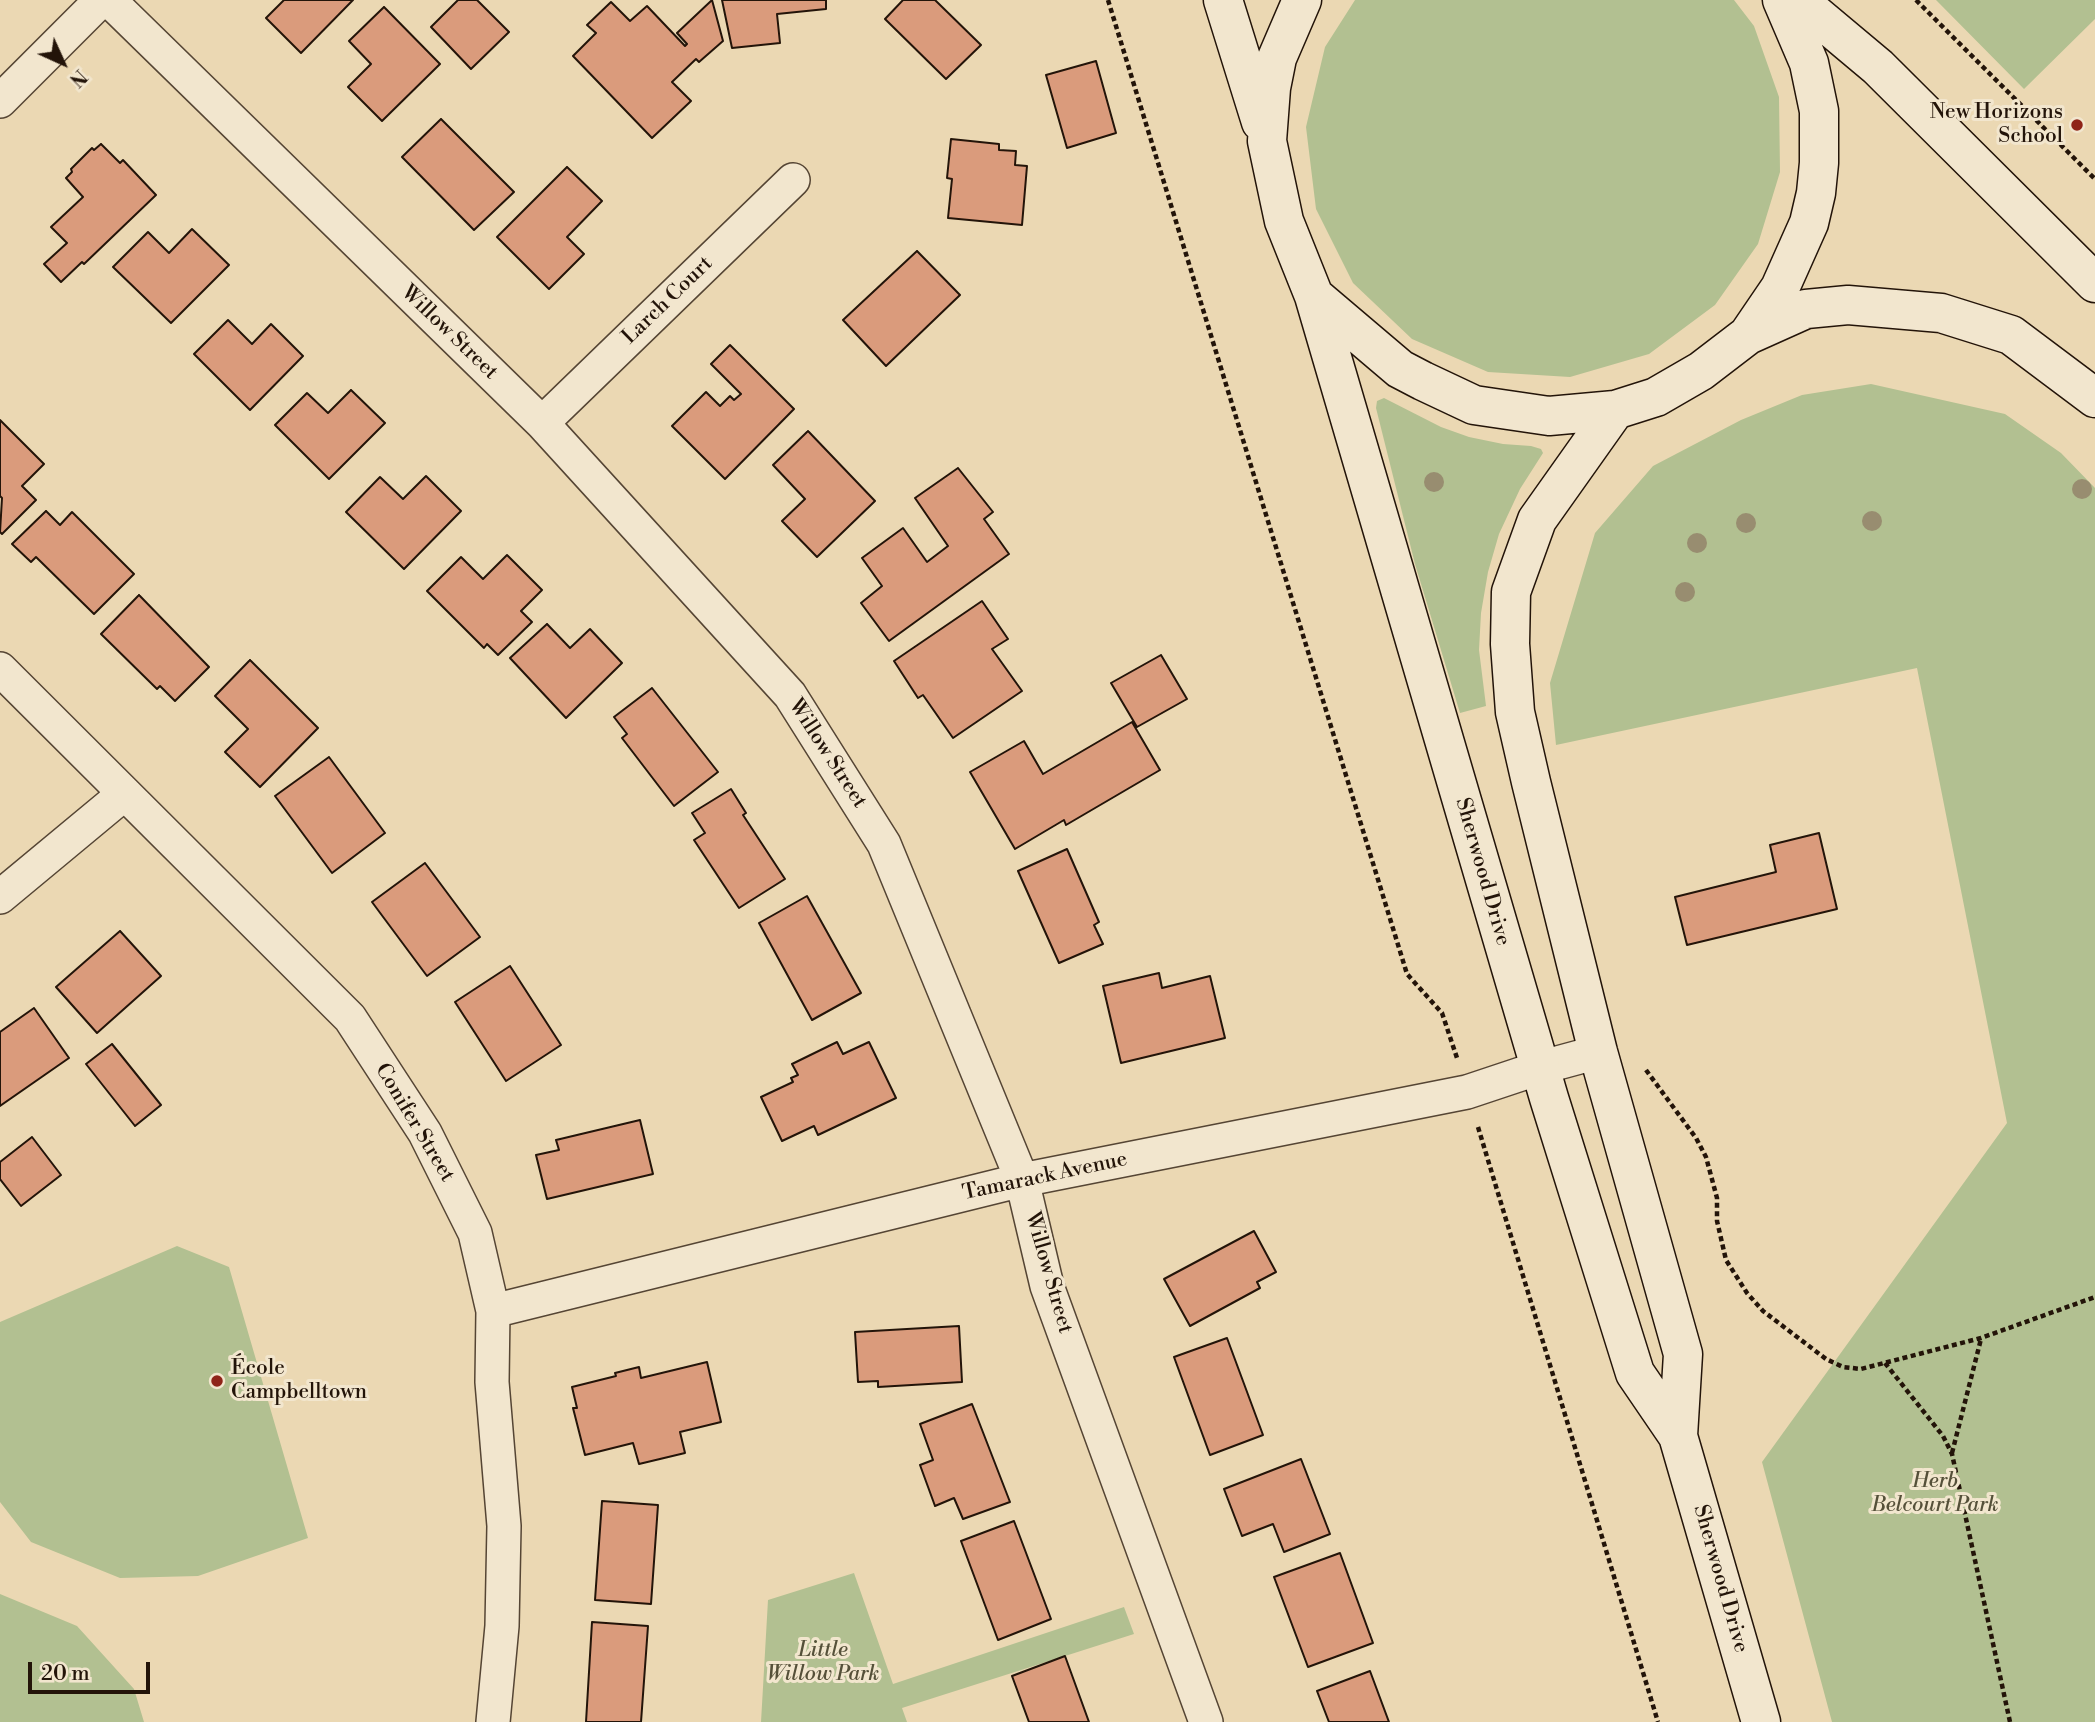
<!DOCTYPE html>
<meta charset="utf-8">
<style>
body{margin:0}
#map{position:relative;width:2095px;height:1722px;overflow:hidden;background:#ebd8b3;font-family:"Libre Bodoni",serif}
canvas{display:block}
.north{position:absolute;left:28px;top:28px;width:70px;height:70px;-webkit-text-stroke:5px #f2e6ce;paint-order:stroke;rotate:135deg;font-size:19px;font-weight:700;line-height:28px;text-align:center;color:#231409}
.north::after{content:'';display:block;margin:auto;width:24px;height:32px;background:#231409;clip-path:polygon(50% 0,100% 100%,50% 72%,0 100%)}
.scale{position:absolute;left:28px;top:1662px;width:122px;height:32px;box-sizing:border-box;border:4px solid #231409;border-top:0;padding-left:9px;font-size:21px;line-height:24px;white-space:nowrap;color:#231409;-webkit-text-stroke:5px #f2e6ce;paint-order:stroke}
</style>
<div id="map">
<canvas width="2095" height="1722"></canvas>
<div class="north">N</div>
<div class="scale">20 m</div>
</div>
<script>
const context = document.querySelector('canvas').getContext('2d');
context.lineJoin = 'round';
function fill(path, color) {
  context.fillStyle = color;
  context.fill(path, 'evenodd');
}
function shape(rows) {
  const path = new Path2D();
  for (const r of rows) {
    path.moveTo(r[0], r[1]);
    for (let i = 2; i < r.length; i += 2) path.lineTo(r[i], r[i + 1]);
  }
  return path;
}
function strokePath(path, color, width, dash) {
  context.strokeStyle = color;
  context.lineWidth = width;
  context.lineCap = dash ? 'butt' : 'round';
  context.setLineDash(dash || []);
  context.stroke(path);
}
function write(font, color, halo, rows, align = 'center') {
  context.font = font + ' "Libre Bodoni",serif';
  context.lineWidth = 6;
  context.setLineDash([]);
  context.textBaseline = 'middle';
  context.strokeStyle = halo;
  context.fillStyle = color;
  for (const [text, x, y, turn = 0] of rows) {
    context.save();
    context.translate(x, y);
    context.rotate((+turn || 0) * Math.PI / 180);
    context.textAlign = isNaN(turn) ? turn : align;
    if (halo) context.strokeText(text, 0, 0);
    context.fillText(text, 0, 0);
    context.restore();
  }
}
const green = shape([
 [1355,0,1734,0,1754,26,1779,97,1780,172,1758,244,1715,305,1649,354,1570,377,1488,372,1412,339,1353,283,1316,209,1306,127,1325,47],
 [1936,0,2095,0,2095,19,2024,89],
 [1871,384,2005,414,2061,453,2095,488,2095,1722,1832,1722,1762,1462,2007,1123,1917,668,1556,745,1550,683,1595,533,1653,466,1741,420,1802,395],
 [1384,398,1441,427,1469,437,1503,444,1531,446,1541,449,1543,453,1520,489,1499,534,1488,572,1481,613,1479,650,1486,706,1460,713,1415,564,1376,408,1377,401],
 [177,1246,229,1267,308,1538,198,1576,120,1578,31,1542,0,1502,0,1322],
 [854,1573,893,1684,1124,1607,1134,1634,902,1708,907,1722,761,1722,768,1600],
 [0,1594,77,1626,134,1689,144,1722,0,1722]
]);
const building = shape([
 [284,0,353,0,301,53,266,18,284,0],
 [458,0,477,0,509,32,471,69,431,27,458,0],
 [712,0,723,41,699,62,696,59,672,82,691,101,652,138,573,56,596,33,587,25,611,2,630,21,647,6,685,46,687,44,677,33,712,0],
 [722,0,826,0,826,9,777,14,780,43,732,48,722,0],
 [903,0,935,0,981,45,946,79,885,19,903,0],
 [384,7,440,64,382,121,348,87,371,64,349,41,384,7],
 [1096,61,1116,133,1067,148,1046,75,1096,61],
 [441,119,514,192,474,230,402,157,441,119],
 [951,139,999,144,999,150,1016,151,1015,165,1027,166,1022,225,948,218,952,179,947,178,951,139],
 [101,144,120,163,123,160,156,195,84,264,82,262,61,282,44,264,67,243,51,227,83,197,66,178,72,172,71,169,92,148,94,150,101,144],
 [567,167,602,201,567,237,584,254,549,289,497,237,567,167],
 [192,229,229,265,171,323,113,267,148,232,169,253,192,229],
 [917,251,960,295,886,366,843,320,917,251],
 [228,320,252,344,271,324,303,356,250,410,194,354,228,320],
 [730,345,794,409,725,479,672,426,706,392,720,406,730,396,734,400,741,394,711,364,730,345],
 [351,390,385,423,329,479,275,425,307,393,328,413,351,390],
 [0,420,44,464,22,486,36,500,2,534,0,532,2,498,0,496,0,420],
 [808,431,875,501,817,557,782,521,805,499,773,465,808,431],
 [958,468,993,512,984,519,1009,554,889,641,861,603,882,586,862,558,903,528,927,562,948,546,915,498,958,468],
 [426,476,461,511,404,569,346,512,380,477,403,499,426,476],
 [46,511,60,525,72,512,134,574,94,614,36,557,31,562,12,544,46,511],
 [507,555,542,590,521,611,532,622,498,655,487,644,484,648,427,591,461,557,483,579,507,555],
 [139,595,209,667,175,701,160,686,157,689,101,634,139,595],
 [982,601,1008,639,992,649,1022,691,953,738,923,695,918,698,894,661,982,601],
 [547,624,570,648,590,629,622,663,566,718,510,658,547,624],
 [1161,655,1187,699,1137,727,1111,683,1161,655],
 [250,660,318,728,260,787,225,752,248,729,215,696,250,660],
 [652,688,718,772,674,806,622,738,627,734,614,717,652,688],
 [1132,722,1160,770,1066,825,1064,820,1015,849,970,772,1024,741,1043,774,1132,722],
 [329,757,385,833,332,873,275,796,329,757],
 [731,789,746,813,743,815,785,879,739,908,694,840,705,833,692,813,731,789],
 [1819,833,1837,909,1687,945,1675,897,1776,872,1770,845,1819,833],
 [1067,849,1099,922,1094,925,1103,944,1059,963,1018,871,1067,849],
 [425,863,480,937,427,976,372,902,425,863],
 [807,896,861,993,812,1020,759,923,807,896],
 [120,931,161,976,97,1033,56,987,120,931],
 [510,966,561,1045,506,1081,455,1002,510,966],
 [1159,973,1162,988,1210,976,1225,1038,1121,1063,1103,986,1159,973],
 [34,1008,69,1058,0,1106,0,1032,34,1008],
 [837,1042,843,1054,869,1042,896,1098,818,1135,814,1126,782,1141,761,1097,793,1082,791,1078,798,1075,792,1064,837,1042],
 [112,1044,161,1105,135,1126,86,1064,112,1044],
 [640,1120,653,1174,547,1199,536,1155,559,1150,556,1140,640,1120],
 [32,1137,61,1175,21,1206,0,1179,0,1162,32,1137],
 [1254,1231,1276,1272,1257,1282,1260,1288,1190,1326,1164,1279,1254,1231],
 [959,1326,962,1382,878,1387,878,1381,858,1382,855,1332,959,1326],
 [1227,1338,1263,1435,1210,1455,1174,1357,1227,1338],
 [707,1362,721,1422,680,1432,685,1453,639,1464,633,1443,585,1455,573,1408,577,1408,572,1387,616,1376,615,1373,639,1367,641,1378,707,1362],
 [972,1404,1010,1502,963,1519,954,1498,935,1506,920,1465,933,1460,920,1424,972,1404],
 [1301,1459,1330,1534,1284,1552,1273,1524,1242,1536,1224,1489,1301,1459],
 [602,1501,658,1505,651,1604,595,1600,602,1501],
 [1014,1521,1051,1619,998,1640,961,1541,1014,1521],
 [1340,1553,1373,1643,1308,1667,1274,1577,1340,1553],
 [592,1622,648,1626,641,1722,586,1722,592,1622],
 [1065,1656,1089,1722,1029,1722,1012,1676,1065,1656],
 [1370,1671,1389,1722,1329,1722,1317,1691,1370,1671]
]);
const path = shape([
 [1108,0,1407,974,1442,1013,1457,1058],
 [1916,0,2095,179],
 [1646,1070,1696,1138,1706,1157,1717,1198,1717,1221,1726,1260,1747,1293,1763,1311,1826,1359,1843,1367,1861,1369,1981,1338,2095,1297],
 [1478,1127,1658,1722],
 [1885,1363,1943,1436,1952,1454,2010,1722],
 [1952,1453,1981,1339]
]);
const minor = shape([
 [109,0,542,423,790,695,884,844,1022,1180,1047,1286,1206,1722],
 [0,101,101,0],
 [542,423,793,180],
 [0,669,350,1018,425,1133,475,1233,493,1311,492,1382,504,1526,502,1626,493,1722],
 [0,897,124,794],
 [493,1311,1022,1180,1467,1092,1539,1068,1598,1052]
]);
const secondary = shape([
 [1223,0,1261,122],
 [1302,0,1277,58,1271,88,1267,141,1284,221,1314,296,1400,369,1423,381,1474,405,1549,416,1615,410,1656,397,1701,371,1748,335,1780,288,1809,223,1816,193,1819,163,1819,111,1809,63,1782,0],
 [1798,0,1878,67,2095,283],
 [1314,296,1549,1098,1635,1373,1678,1436,1761,1722],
 [1748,335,1806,309,1848,305,1941,313,2011,335,2095,398],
 [1615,410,1537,520,1511,592,1510,644,1515,712,1531,782,1598,1052,1683,1354,1678,1436]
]);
const trees = [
 [1434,482],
 [2082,489],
 [1872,521],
 [1746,523],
 [1697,543],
 [1685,592]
];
const markers = [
 [2077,125,7,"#8f2418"],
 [217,1381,7,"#8f2418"]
];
const poiNames = [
 ["New Horizons",2063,113],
 ["School",2063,137],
 ["École",231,1369,"left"],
 ["Campbelltown",231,1393,"left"]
];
const streetNames = [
 ["Larch Court",668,301,-44],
 ["Willow Street",449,333,44],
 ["Willow Street",827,754,57],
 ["Sherwood Drive",1482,872,74],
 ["Conifer Street",414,1123,59],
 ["Tamarack Avenue",1045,1177,-12],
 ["Willow Street",1048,1273,74],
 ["Sherwood Drive",1720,1579,74]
];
const parkNames = [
 ["Herb",1935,1482],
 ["Belcourt Park",1935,1506],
 ["Little",823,1651],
 ["Willow Park",823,1675]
];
fill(green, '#b2c091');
fill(building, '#da9b7c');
strokePath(building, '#231409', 2);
strokePath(minor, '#554534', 36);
strokePath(secondary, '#231409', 41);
strokePath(path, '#231409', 4.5, [5, 3.5]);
strokePath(minor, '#f2e6ce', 33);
strokePath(secondary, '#f2e6ce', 38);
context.fillStyle = '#988d70';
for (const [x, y] of trees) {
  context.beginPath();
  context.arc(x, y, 10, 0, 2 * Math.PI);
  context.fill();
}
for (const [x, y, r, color] of markers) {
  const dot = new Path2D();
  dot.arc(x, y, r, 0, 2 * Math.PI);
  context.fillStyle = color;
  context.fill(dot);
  strokePath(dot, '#f2e6ce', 2.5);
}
write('21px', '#231409', '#f2e6ce', poiNames, 'right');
write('21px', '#231409', '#f2e6ce', streetNames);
write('italic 21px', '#555039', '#f2e6ce', parkNames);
</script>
